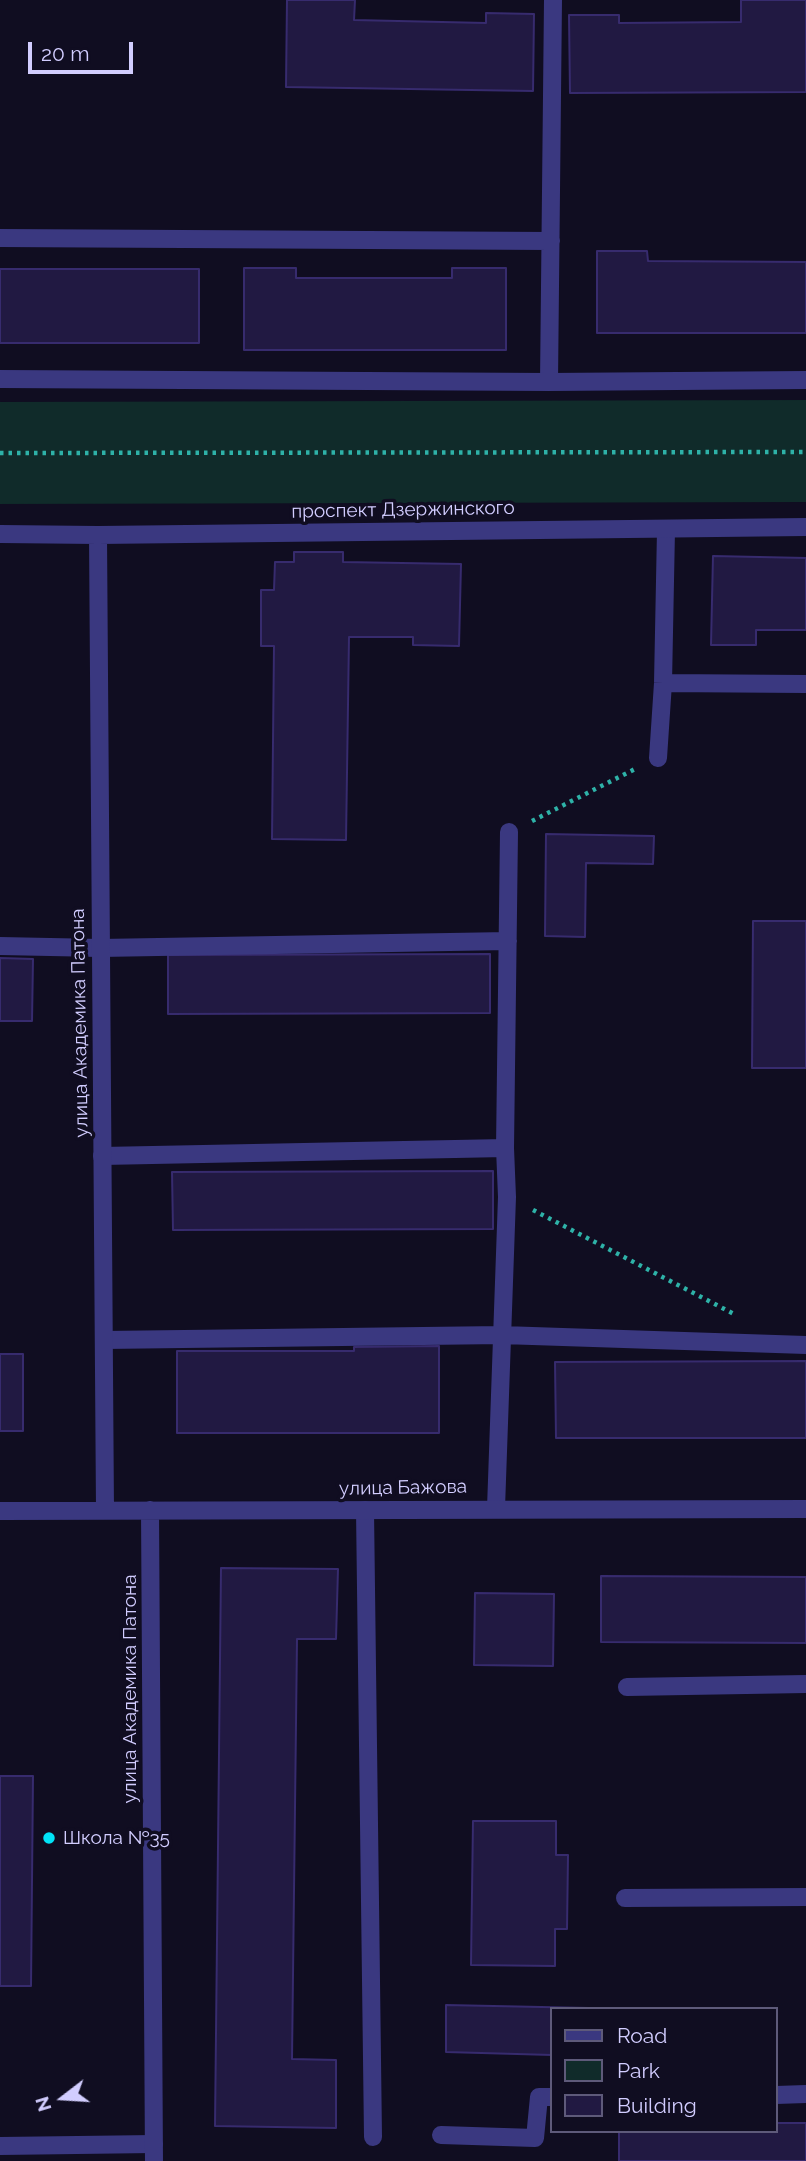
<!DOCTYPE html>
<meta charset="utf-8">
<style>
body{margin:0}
#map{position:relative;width:806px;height:2161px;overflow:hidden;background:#100d21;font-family:Raleway,sans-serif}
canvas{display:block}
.legend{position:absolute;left:550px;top:2007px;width:228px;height:126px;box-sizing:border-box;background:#100d21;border:2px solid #5e5a7a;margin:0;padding:9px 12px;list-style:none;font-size:21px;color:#d2cdff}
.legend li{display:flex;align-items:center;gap:14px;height:35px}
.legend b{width:35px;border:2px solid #5e5a7a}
.north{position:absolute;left:28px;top:2063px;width:70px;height:70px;-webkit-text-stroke:5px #100d21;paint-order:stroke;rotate:253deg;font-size:19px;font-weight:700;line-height:28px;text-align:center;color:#d2cdff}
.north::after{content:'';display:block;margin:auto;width:24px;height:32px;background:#d2cdff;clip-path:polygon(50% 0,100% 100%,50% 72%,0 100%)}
.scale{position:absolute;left:28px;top:42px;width:105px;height:32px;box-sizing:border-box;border:4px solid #d2cdff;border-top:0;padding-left:9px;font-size:21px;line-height:24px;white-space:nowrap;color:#d2cdff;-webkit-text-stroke:5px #100d21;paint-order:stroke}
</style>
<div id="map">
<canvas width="806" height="2161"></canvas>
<ul class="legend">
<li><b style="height:9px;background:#3a3880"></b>Road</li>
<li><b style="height:19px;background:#102b2a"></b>Park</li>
<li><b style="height:19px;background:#211942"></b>Building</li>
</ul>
<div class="north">N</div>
<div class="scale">20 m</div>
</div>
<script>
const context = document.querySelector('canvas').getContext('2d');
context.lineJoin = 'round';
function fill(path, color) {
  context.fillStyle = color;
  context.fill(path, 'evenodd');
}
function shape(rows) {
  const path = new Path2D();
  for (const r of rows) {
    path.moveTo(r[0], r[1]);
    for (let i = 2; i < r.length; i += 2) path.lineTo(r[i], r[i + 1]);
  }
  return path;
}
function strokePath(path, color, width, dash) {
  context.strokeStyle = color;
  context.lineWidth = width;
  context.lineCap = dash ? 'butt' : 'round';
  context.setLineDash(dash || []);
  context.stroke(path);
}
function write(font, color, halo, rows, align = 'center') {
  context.font = font + ' Raleway,sans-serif';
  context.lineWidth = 7;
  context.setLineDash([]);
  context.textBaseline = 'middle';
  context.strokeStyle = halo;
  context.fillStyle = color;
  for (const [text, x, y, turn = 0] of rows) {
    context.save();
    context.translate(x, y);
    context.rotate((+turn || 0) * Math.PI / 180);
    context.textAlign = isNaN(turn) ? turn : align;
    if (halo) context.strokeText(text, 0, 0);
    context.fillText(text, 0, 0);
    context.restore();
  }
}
const green = shape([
 [806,400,806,502,0,504,0,402]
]);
const building = shape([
 [287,0,355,0,354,20,486,23,486,13,534,14,533,91,286,87,287,0],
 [741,0,806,0,806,92,570,93,569,15,619,15,619,23,741,22,741,0],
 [597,251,647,251,648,261,806,262,806,333,597,333,597,251],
 [244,268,296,268,296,278,452,278,452,268,506,268,506,350,244,350,244,268],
 [0,269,199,269,199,343,0,343,0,269],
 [294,552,343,552,343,562,461,564,459,646,413,645,413,637,349,637,346,840,272,839,274,646,261,646,261,590,274,590,275,562,294,562,294,552],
 [713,556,806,558,806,630,756,630,756,645,711,645,713,556],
 [546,834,654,836,653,864,586,863,585,937,545,936,546,834],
 [753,921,806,921,806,1068,752,1068,753,921],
 [490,954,490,1013,168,1014,168,955,490,954],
 [0,958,33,959,32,1021,0,1021,0,958],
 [493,1171,493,1229,173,1230,172,1172,493,1171],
 [439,1346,439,1433,177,1433,177,1351,354,1351,354,1347,439,1346],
 [0,1354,23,1354,23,1431,0,1431,0,1354],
 [806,1361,806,1438,556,1438,555,1362,806,1361],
 [221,1568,338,1569,336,1639,297,1639,292,2059,336,2060,336,2128,215,2126,221,1568],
 [601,1576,806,1577,806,1643,601,1642,601,1576],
 [475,1593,554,1594,553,1666,474,1665,475,1593],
 [0,1776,33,1776,31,1986,0,1986,0,1776],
 [473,1821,556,1821,556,1855,568,1855,567,1929,555,1929,555,1966,471,1965,473,1821],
 [446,2005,589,2008,589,2009,552,2009,552,2055,446,2052,446,2005],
 [776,2123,806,2123,806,2161,619,2161,619,2131,776,2131,776,2123]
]);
const path = shape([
 [0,453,806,452],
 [532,821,637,768],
 [533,1210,736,1315]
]);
const lane = shape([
 [0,238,551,241],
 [549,382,553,0],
 [663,683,806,684],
 [658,758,663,683,666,530],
 [0,946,100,948,508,941],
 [102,1156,505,1148],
 [104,1340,502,1335,806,1345],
 [496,1508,507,1197,505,1148,509,832],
 [365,1510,373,2137],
 [627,1687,806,1684],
 [625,1898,806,1897],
 [776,2095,806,2094],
 [441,2135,535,2138,539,2097,552,2097],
 [0,2146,154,2144]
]);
const street = shape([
 [0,379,549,382,806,380],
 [0,534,98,535,806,527],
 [98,535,105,1510],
 [150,1510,154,2161],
 [0,1511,806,1509]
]);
const markers = [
 [49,1838,7,"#01e3f7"]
];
const streetNames = [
 ["проспект Дзержинского",403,510,-1],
 ["улица Академика Патона",80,1023,-91],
 ["улица Бажова",403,1488,-1],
 ["улица Академика Патона",130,1689,-90]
];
const poiNames = [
 ["Школа №35",63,1838]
];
fill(green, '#102b2a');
fill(building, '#211942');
strokePath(building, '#372b6e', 2);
strokePath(path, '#2eb2a8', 4.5, [3.5, 5]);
strokePath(lane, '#3a3880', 18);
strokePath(street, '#3a3880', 18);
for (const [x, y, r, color] of markers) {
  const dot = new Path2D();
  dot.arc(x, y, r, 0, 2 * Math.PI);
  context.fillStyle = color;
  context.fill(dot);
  strokePath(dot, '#100d21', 2.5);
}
write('19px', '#d2cdff', '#100d21', streetNames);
write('19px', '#d2cdff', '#100d21', poiNames, 'left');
</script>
